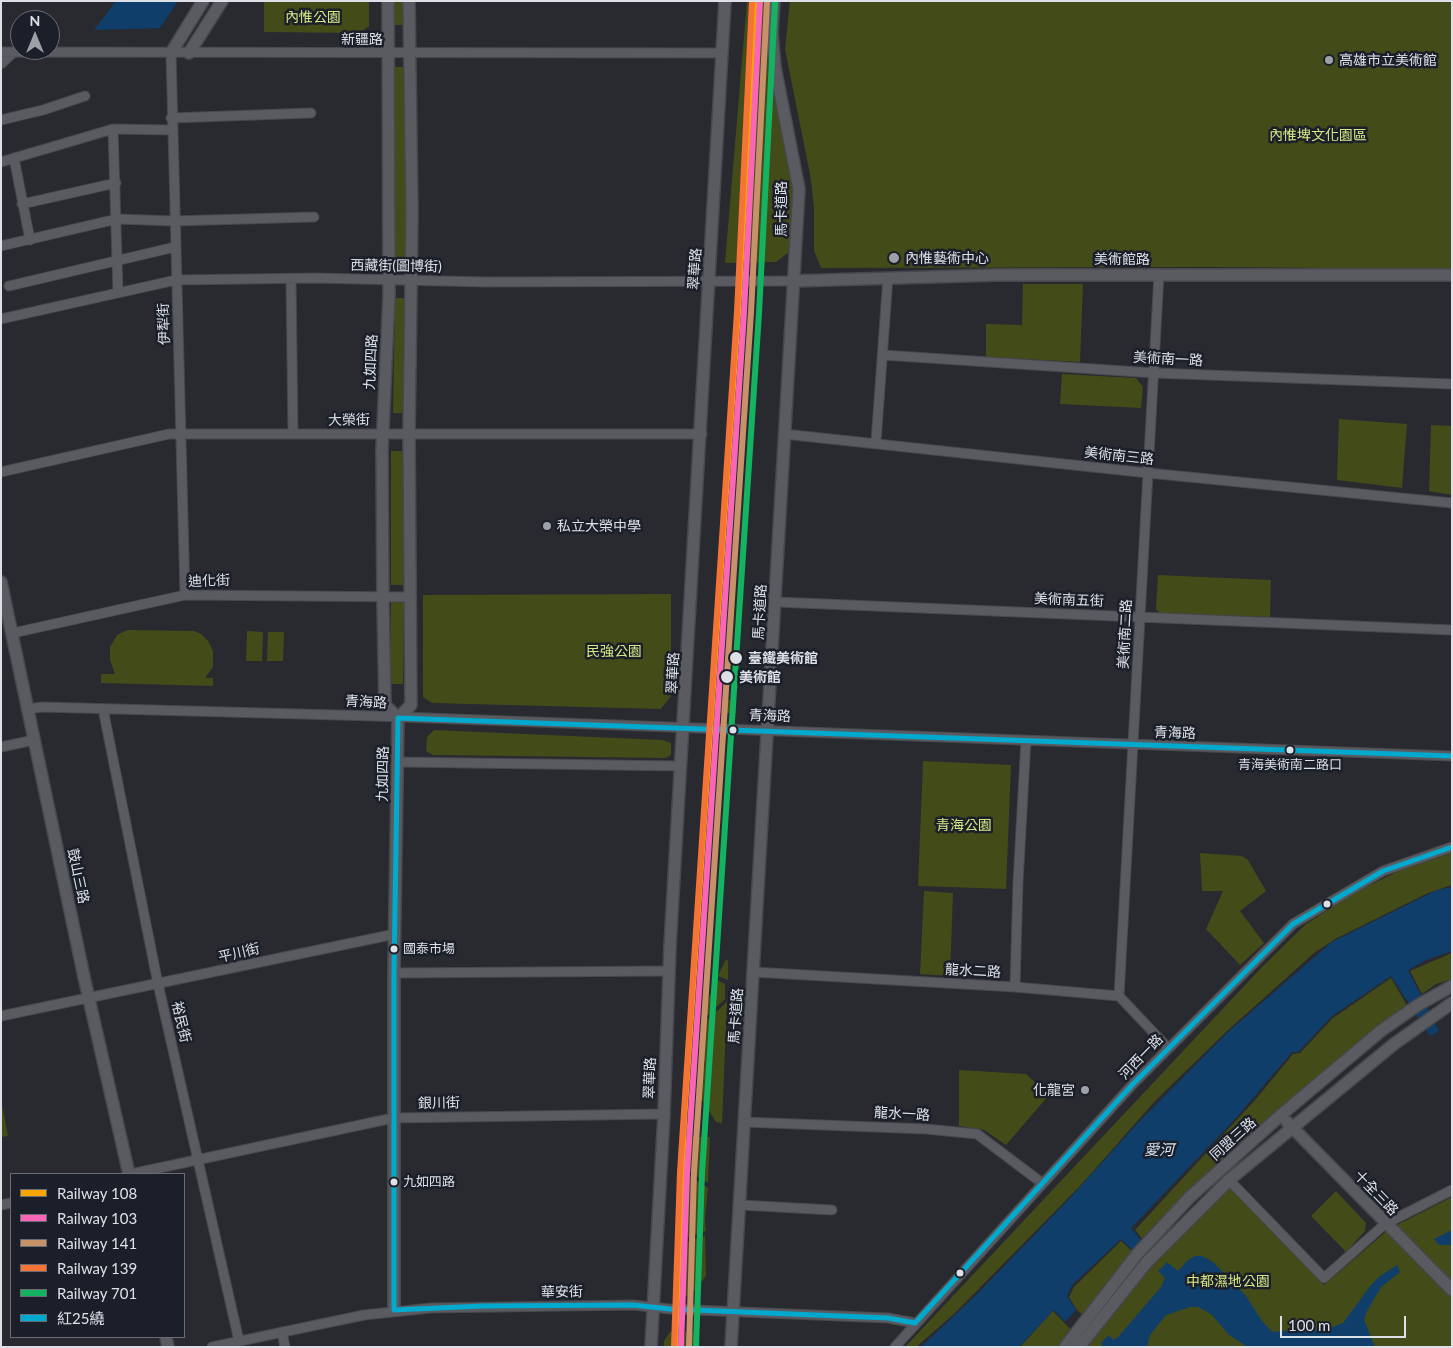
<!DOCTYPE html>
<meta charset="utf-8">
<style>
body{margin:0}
#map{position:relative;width:1453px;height:1348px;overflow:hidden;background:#282a30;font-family:Lato,"Noto Sans TC",sans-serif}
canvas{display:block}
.frame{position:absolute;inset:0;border:2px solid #dde0e7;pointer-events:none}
.legend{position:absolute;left:10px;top:1173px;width:175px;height:165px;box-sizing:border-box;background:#1b1f29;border:1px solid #696c75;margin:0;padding:6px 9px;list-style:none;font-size:15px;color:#dde0e7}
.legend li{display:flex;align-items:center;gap:10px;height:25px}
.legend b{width:25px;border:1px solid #696c75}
.north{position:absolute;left:10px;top:10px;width:50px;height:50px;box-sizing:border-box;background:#1b1f29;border:1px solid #696c75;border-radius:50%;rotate:0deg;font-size:14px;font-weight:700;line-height:20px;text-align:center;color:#dde0e7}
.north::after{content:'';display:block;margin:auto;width:18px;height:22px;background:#9ea0a7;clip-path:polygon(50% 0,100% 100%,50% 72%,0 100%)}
.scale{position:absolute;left:1280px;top:1316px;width:126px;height:22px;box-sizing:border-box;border:2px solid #dde0e7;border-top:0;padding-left:6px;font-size:15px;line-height:18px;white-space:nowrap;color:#dde0e7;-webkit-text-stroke:4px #1b1f29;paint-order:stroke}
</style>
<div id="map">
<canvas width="1453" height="1348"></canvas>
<div class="frame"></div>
<ul class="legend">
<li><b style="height:6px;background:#f7a600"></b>Railway 108</li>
<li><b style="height:6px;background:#fa66b7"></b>Railway 103</li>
<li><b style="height:6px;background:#c7916a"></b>Railway 141</li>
<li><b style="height:6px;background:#f57335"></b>Railway 139</li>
<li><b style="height:6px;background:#13b361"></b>Railway 701</li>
<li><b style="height:6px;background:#00a9ce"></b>紅25繞</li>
</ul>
<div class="north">N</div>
<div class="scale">100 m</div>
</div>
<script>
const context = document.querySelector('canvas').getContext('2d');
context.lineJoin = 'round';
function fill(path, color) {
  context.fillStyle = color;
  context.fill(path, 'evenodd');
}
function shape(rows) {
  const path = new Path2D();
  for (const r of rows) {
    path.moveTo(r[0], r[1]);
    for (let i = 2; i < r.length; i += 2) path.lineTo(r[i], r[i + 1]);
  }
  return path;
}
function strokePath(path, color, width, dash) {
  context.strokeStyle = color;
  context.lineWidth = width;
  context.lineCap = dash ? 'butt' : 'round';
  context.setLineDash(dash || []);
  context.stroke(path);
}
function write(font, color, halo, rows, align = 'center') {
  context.font = font + ' Lato,"Noto Sans TC",sans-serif';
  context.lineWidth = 5;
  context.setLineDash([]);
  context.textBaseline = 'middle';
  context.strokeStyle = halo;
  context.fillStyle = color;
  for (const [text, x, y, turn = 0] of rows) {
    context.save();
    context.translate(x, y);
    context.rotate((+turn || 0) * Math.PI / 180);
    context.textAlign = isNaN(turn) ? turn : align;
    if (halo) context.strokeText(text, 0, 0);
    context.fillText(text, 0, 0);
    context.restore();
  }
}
const green = shape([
 [257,1,369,1,369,26,360,33,264,32,264,2],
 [391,1,404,1,404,25,391,25],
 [747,1,772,1,796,190,793,249,776,262,725,263],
 [790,1,1452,1,1452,269,1207,267,821,268,814,251,814,207,810,174,785,49],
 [392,67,405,67,408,261,395,261],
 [1023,284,1083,284,1080,362,986,357,986,324,1022,325],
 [395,298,408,298,406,413,393,413],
 [1062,374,1136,378,1143,387,1141,408,1060,404],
 [1339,419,1407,424,1402,488,1337,480],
 [1431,425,1452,426,1452,495,1429,491],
 [391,451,404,451,404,585,391,585],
 [1158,575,1271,580,1270,617,1160,613,1156,609],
 [671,594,671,696,661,709,432,703,423,697,423,595],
 [391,602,404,602,403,684,390,684],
 [127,630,194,631,201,634,208,641,213,651,213,667,205,678,213,678,213,686,101,683,101,674,115,674,110,660,110,647,117,635],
 [247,631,263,632,262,661,246,661],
 [268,632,284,632,283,661,267,661],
 [724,695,736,707,736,713,710,713,710,708],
 [434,730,662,740,671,743,671,755,666,758,433,755,426,751,427,737],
 [923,761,1011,765,1006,889,918,886],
 [1200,853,1242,856,1248,860,1266,891,1240,911,1264,943,1240,965,1206,929,1223,891,1202,891],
 [1452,853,1452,885,1428,893,1337,938,1314,953,1226,1032,1155,1101,1081,1185,954,1314,916,1347,905,1347,1262,967,1306,924,1358,891,1401,870],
 [924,891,953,893,950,976,920,974],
 [1452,953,1452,979,1436,984,1422,994,1410,971],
 [726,959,728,961,728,980,718,976],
 [1391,978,1409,1009,1145,1242,1135,1230,1256,1099,1293,1054,1300,1053,1333,1018],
 [717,980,725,984,725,999,707,1016,703,1010],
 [727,1002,722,1123,716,1122,696,1090,705,1064,698,1044,707,1020],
 [959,1070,1026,1074,1049,1095,1006,1145,984,1130,959,1126],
 [1,1099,8,1136,1,1137],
 [685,1137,710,1137,708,1183,684,1168],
 [684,1172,708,1188,705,1219,706,1231,688,1237,681,1213],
 [1228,1186,1324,1285,1389,1229,1452,1197,1452,1347,1084,1347,1152,1264],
 [1336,1191,1366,1223,1365,1231,1346,1252,1311,1216],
 [705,1236,706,1276,690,1296,681,1296,678,1293,680,1244],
 [1121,1241,1135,1254,1083,1315,1077,1310,1069,1297,1074,1287],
 [1053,1311,1071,1330,1059,1347,1020,1347],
 [677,1330,681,1333,681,1337,672,1347,664,1347,664,1341,670,1332],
 [685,1332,693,1332,695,1347,678,1347,685,1337]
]);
const water = shape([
 [116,1,178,1,160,28,94,30],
 [1452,887,1452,951,1426,960,1408,970,1439,1031,1430,1036,1391,976,1332,1016,1298,1052,1292,1052,1236,1118,1131,1228,1144,1244,1135,1253,1121,1239,1072,1285,1067,1296,1076,1310,1065,1322,1054,1310,1019,1347,921,1347,977,1294,1069,1199,1136,1125,1228,1032,1332,942,1437,890],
 [1452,1230,1452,1245,1439,1245,1434,1239],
 [1195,1256,1202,1256,1213,1262,1246,1296,1262,1321,1272,1332,1306,1329,1325,1330,1343,1323,1371,1285,1380,1276,1397,1265,1400,1272,1381,1287,1366,1313,1364,1320,1375,1347,1248,1347,1229,1335,1211,1314,1198,1307,1190,1307,1166,1315,1150,1335,1147,1347,1103,1347,1101,1343,1109,1335,1113,1340,1118,1337,1161,1287,1165,1278,1158,1271,1167,1262,1178,1271,1187,1261]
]);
const minor = shape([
 [1,52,722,53],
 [171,53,185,595],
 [1,64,14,52],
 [171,118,311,113],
 [1,120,43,110,85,96],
 [113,129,118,292],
 [14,158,30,240],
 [1,162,113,129,172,130],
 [22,204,116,183],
 [1,246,117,219,174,221,314,217],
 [291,279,293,434],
 [9,286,175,247],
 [1,319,176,280,315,278,486,282,793,281],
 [883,355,1154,373,1452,384],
 [784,434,1148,473,1452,503],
 [876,442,888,277],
 [1,472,169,434,702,434],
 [776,602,1452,630],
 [13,633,185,595,410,597],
 [28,709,42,707,374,716,1452,756],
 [103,709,158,984,239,1341],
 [1,747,34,740],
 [398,762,681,766],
 [753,972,1015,987,1119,996,1168,1048],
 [394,973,669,971],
 [1015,987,1018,882,1026,740],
 [1119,996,1159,274],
 [1,1016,395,934],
 [744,1122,926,1129,977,1134,1042,1183],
 [131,1174,393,1118,664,1114],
 [1229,1180,1324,1278,1385,1224,1452,1190],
 [1,1205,11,1203],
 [741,1205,832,1210],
 [282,1332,285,1347],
 [212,1347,364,1315,431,1308,633,1305,670,1309,888,1318,915,1323],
 [895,1347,1132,1085,1293,924,1383,871,1452,847]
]);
const tertiary = shape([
 [388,1,389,296,382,449,383,604,385,705,398,718],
 [171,53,203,1],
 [189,53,222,1],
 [793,281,997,275,1452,275],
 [1,582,84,977,129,1174],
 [1287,1122,1452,1290],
 [394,1310,394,973,398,718,411,705,409,434,412,214,409,1],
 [166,1337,168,1347],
 [651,1347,664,1114,670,946,725,1],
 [731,1347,799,189,775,67,772,33,774,1],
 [1065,1347,1138,1253,1190,1197,1281,1115,1382,1030,1418,1005,1452,986],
 [1079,1347,1147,1262,1229,1180,1394,1044,1452,1003]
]);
const bus1 = shape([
 [398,718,1452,756],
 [394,1310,394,973,398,718],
 [394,1310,482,1306,633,1305,670,1309,888,1318,915,1323],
 [915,1323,1132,1085,1293,924,1383,871,1452,847]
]);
const rail1 = shape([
 [675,1347,684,1121,738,312,755,1]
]);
const rail2 = shape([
 [681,1347,687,1172,744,312,760,1]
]);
const rail3 = shape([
 [689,1347,694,1172,751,312,767,1]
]);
const rail4 = shape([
 [674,1347,680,1172,737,312,752,1]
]);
const rail5 = shape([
 [696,1347,702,1173,759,313,775,2]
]);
const markers = [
 [1329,60,5,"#9ea0a7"],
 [894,258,6,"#9ea0a7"],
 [547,526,5,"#9ea0a7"],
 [736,658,7,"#dde0e7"],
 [727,677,7,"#dde0e7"],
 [733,730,4.5,"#dde0e7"],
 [1290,750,4.5,"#dde0e7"],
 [1327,904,4.5,"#dde0e7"],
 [394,949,4.5,"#dde0e7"],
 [1085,1090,5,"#9ea0a7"],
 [394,1182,4.5,"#dde0e7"],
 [960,1273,4.5,"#dde0e7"]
];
const busNames = [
 ["青海美術南二路口",1290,765,"center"],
 ["國泰市場",403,949],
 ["九如四路",403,1182]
];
const parkNames = [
 ["內惟公園",313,17],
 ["內惟埤文化園區",1318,135],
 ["民強公園",614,651],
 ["青海公園",964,825],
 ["中都濕地公園",1228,1281]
];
const streetNames = [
 ["新疆路",362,39],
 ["馬卡道路",781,209,-90],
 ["美術館路",1122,259],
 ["西藏街(圖博街)",396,266,1],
 ["翠華路",695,269,-86],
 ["伊犁街",164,324,-92],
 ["美術南一路",1168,359,3],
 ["九如四路",371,362,-87],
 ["大榮街",349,420,-1],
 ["美術南三路",1119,456,6],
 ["迪化街",209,581,-2],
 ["美術南五街",1069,600,2],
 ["馬卡道路",760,612,-87],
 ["美術南二路",1125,634,-87],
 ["翠華路",673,673,-87],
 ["青海路",366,702,3],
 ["青海路",770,716,2],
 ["青海路",1175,733,2],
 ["九如四路",383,774,-89],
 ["鼓山三路",78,876,78],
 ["平川街",239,953,-13],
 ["龍水二路",973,971,3],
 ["馬卡道路",736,1016,-86],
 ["裕民街",181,1022,77],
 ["河西一路",1141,1057,-46],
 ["翠華路",650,1078,-88],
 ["銀川街",439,1103,-1],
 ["龍水一路",902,1114,3],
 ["同盟三路",1233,1139,-42],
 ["十全三路",1376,1193,46],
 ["華安街",562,1292,-1]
];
const poiNames = [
 ["高雄市立美術館",1339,60],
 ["內惟藝術中心",905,258],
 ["私立大榮中學",557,526],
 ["化龍宮",1075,1090,"right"]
];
const stopNames = [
 ["臺鐵美術館",748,658],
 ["美術館",739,677]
];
const waterNames = [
 ["愛河",1159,1150]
];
fill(green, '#434b19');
fill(water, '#0f3e6a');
strokePath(minor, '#46484d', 11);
strokePath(tertiary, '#46484d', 14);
strokePath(minor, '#5a5b60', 9);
strokePath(tertiary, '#5a5b60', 11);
strokePath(bus1, '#00a9ce', 5);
strokePath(rail1, '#f7a600', 6);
strokePath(rail2, '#fa66b7', 6);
strokePath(rail3, '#c7916a', 6);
strokePath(rail4, '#f57335', 6);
strokePath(rail5, '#13b361', 6);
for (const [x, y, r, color] of markers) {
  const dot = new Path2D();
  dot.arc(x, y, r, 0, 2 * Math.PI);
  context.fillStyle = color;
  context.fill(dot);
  strokePath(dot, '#1b1f29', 2);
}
write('13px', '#dde0e7', '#1b1f29', busNames, 'left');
write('14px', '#d7e984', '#1b1f29', parkNames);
write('14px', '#dde0e7', '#1b1f29', streetNames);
write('14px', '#dde0e7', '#1b1f29', poiNames, 'left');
write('bold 14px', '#dde0e7', '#1b1f29', stopNames, 'left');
write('italic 15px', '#d7e4f4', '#1b1f29', waterNames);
</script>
